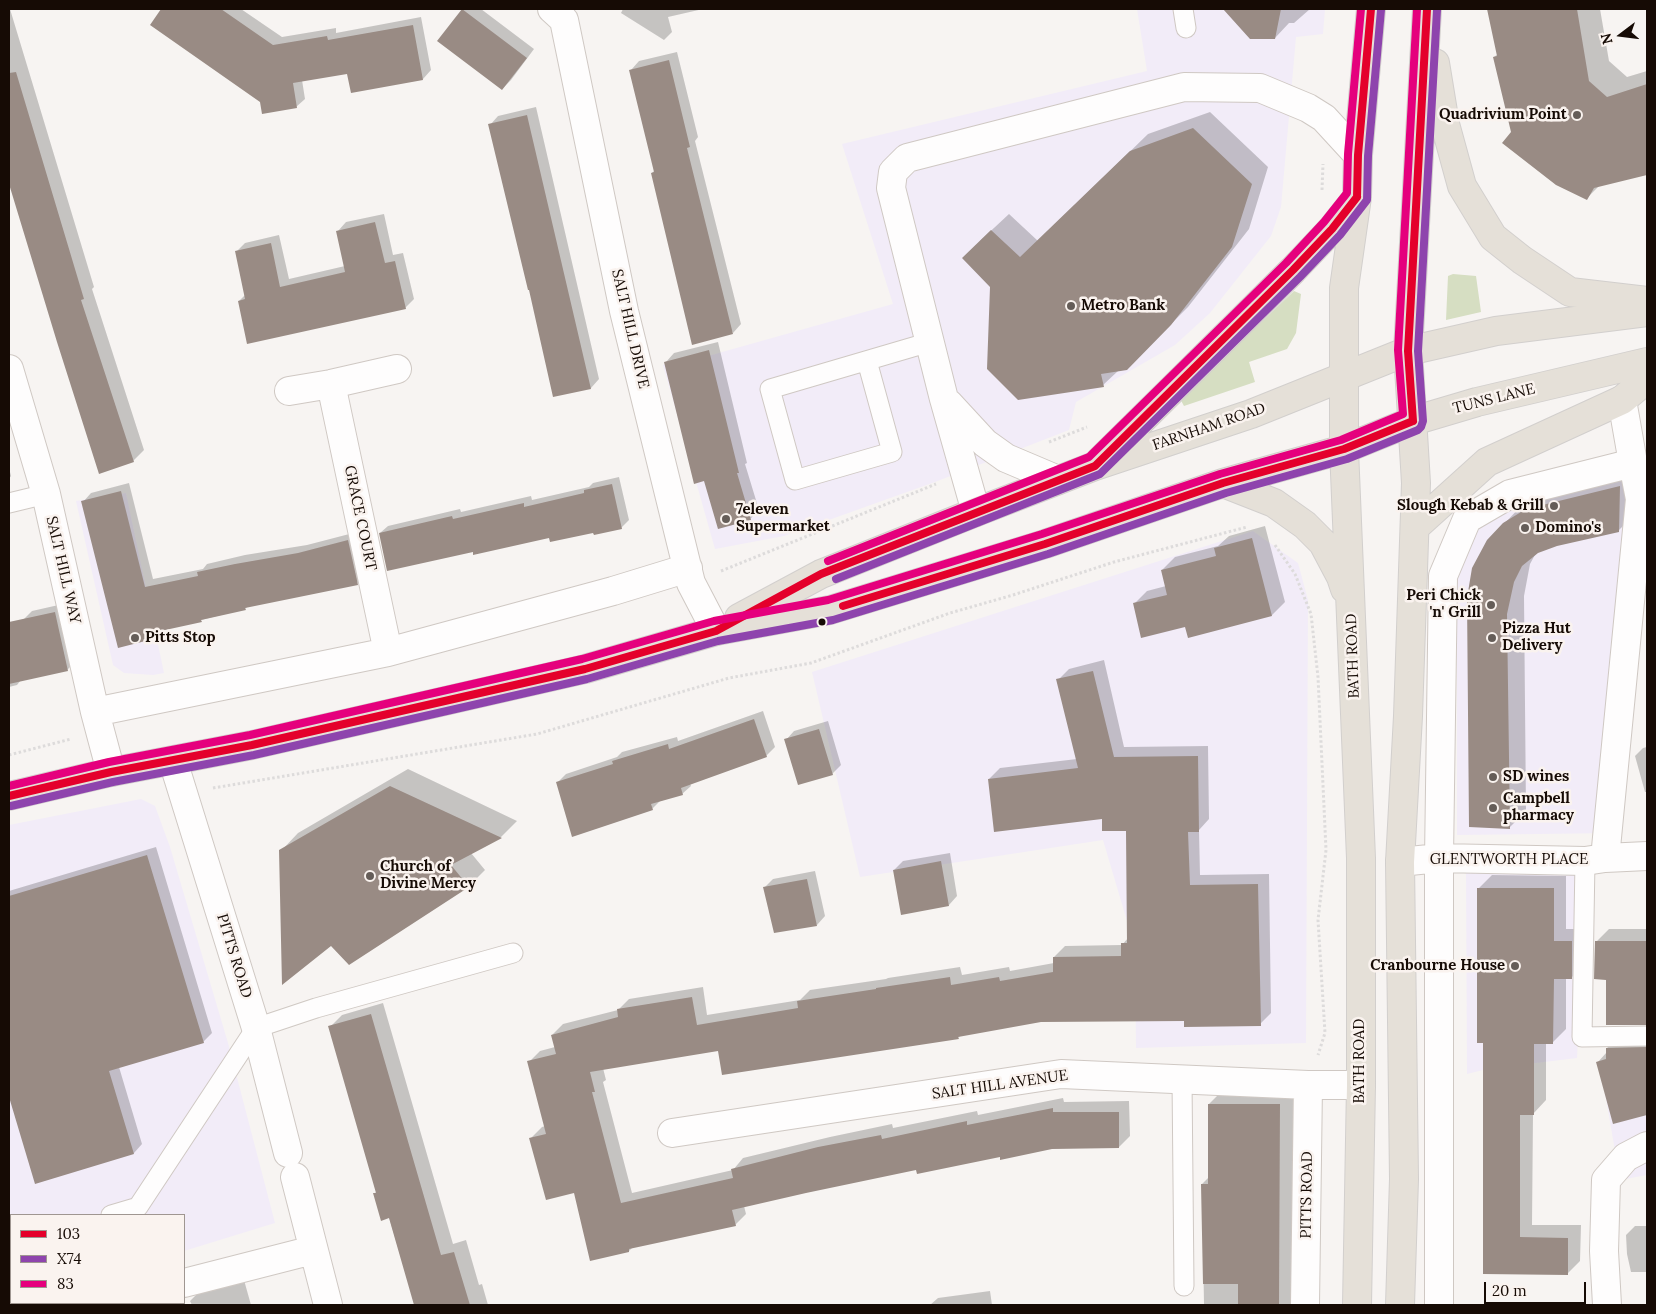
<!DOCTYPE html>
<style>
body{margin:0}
#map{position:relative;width:1656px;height:1314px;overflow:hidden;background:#f7f4f2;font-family:Lora,serif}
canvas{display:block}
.frame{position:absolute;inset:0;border:10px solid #160b05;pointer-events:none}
.legend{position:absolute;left:10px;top:1214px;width:175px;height:90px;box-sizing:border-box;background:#faf3ef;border:1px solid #9f9691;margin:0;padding:6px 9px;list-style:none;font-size:15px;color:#160b05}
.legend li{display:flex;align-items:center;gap:10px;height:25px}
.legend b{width:25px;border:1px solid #9f9691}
.north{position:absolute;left:1596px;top:10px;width:50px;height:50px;-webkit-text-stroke:4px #faf3ef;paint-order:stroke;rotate:255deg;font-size:14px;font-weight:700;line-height:20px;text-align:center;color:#160b05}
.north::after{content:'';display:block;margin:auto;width:18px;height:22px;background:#160b05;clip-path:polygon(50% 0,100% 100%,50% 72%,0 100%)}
.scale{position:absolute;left:1484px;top:1282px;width:102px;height:22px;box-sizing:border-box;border:2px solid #160b05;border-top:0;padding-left:6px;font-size:15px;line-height:18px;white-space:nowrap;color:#160b05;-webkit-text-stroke:4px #faf3ef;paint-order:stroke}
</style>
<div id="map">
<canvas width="1656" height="1314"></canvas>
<div class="frame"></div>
<ul class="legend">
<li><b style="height:6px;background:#e4002b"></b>103</li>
<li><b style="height:6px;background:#8e44ad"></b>X74</li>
<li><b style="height:6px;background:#e5007d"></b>83</li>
</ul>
<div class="north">N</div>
<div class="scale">20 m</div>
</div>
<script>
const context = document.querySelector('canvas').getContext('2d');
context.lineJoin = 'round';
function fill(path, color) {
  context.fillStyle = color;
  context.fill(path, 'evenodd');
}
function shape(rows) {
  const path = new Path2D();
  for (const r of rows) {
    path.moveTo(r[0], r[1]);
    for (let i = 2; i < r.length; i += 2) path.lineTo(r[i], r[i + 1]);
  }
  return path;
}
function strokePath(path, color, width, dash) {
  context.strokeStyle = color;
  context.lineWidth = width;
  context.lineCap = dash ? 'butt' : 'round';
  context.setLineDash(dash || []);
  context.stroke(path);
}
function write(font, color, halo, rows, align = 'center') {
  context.font = font + ' Lora,serif';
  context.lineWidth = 5;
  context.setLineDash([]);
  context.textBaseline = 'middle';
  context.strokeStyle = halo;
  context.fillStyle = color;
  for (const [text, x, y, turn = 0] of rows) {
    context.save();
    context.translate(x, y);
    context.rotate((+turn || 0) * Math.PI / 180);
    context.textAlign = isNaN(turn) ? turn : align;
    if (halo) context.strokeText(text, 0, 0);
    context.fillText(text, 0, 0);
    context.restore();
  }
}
const commercial = shape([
 [1137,9,1325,9,1323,34,1296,37,1281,207,1271,236,1210,313,1175,345,1076,402,1069,430,935,482,784,536,715,549,663,365,708,356,893,304,842,144,1147,71],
 [1612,475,1647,485,1618,833,1457,835,1457,552,1505,501],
 [126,493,164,673,153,675,124,673,113,665,76,501],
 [1253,531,1298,563,1308,600,1306,1043,1136,1048,1135,948,1103,840,860,877,812,672],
 [141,799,155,806,170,847,228,1043,275,1223,184,1251,184,1215,11,1215,11,1303,9,1303,9,825],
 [1586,868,1577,1058,1487,1069,1467,1074,1466,871],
 [1647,1076,1647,1175,1620,1180,1604,1087]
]);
const green = shape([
 [1453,274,1476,276,1481,312,1446,320,1448,276],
 [1294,291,1301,294,1296,333,1287,349,1249,362,1255,382,1184,406,1178,395,1192,388]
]);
const shadow = shape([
 [9,9,10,9,94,287,92,289,144,450,133,461,58,342,9,177],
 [163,9,241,9,282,37,336,28,336,33,421,17,431,70,423,79,348,72,302,80,305,99,296,107,261,101,152,25],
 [463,9,481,9,534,49,511,80,502,89,439,41],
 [623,9,703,9,668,17,672,32,664,40,621,13],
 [1224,9,1310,9,1294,23,1289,23,1275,38,1250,38],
 [1488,9,1600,9,1609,61,1627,77,1647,71,1647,173,1600,185,1586,199,1513,132,1494,57,1498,54],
 [677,52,698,137,695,141,741,324,733,333,652,173,655,170,631,70,639,61],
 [536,107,599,379,591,388,554,396,530,288,490,125,498,116],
 [1210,112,1268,167,1249,229,1188,307,1126,369,1118,371,1103,385,992,287,980,241,1009,214,1038,241,1148,134],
 [384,214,393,255,403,253,414,299,405,308,239,301,246,294,236,252,245,243,279,235,289,279,345,266,338,231,346,222],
 [718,342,747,463,745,464,759,510,750,519,705,480,666,362,674,353],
 [9,468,11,476,9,479],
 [1637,470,1635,514,1618,531,1557,545,1536,553,1530,564,1524,596,1526,811,1509,828,1504,524,1521,506,1544,492],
 [619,477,629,520,621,528,550,536,474,551,380,533,388,526,460,509,461,512,531,496,532,500,589,487,593,483],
 [129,483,153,579,203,569,207,564,245,555,307,545,357,532,366,575,357,583,248,606,245,609,165,629,157,637,83,502,91,493],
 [1265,526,1285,602,1272,615,1186,626,1134,604,1147,591,1166,586,1162,570,1175,557,1218,546,1229,536],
 [63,604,76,661,67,670,21,680,17,685,9,687,9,631,25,627,24,619,32,611],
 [1104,660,1124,747,1208,746,1209,819,1199,830,1200,875,1269,874,1271,1013,1260,1024,1185,1019,1040,1021,961,1035,958,1038,719,1049,603,1068,606,1080,603,1082,632,1193,733,1170,743,1158,830,1137,892,1124,893,1128,977,1111,978,1115,1063,1098,1064,1102,1129,1101,1130,1136,1119,1147,1052,1148,917,1168,744,1206,746,1214,735,1225,633,1247,629,1251,575,1192,531,1138,542,1127,545,1126,529,1062,540,1051,555,1047,552,1035,563,1024,618,1010,629,999,703,987,707,1015,800,1000,810,990,886,979,888,978,960,967,962,975,1009,967,1010,971,1054,963,1054,957,1065,946,1122,945,1128,938,1128,830,1103,817,989,779,1000,768,1077,759,1058,680,1069,669],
 [763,711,775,747,766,756,690,783,691,786,682,794,660,801,652,809,558,782,566,774,617,757,622,752,677,737,678,741],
 [828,721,841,765,832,774,786,740,794,731],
 [1647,747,1647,792,1645,792,1635,756,1643,748],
 [408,769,517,821,501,837,471,853,485,870,469,886,349,963,281,851,298,833],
 [156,847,212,1033,203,1042,119,1067,142,1144,134,1153,36,1183,9,1093,9,891],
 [950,853,957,896,949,905,894,870,903,861],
 [815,871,825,916,817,925,765,887,773,879],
 [1492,875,1566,876,1566,929,1585,929,1584,965,1571,978,1566,978,1566,1029,1553,1042,1546,1042,1546,1100,1533,1114,1532,1225,1581,1225,1580,1261,1567,1274,1484,1273,1484,1042,1479,888],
 [1609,929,1647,929,1647,1024,1607,1024,1607,978,1596,942],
 [383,1003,453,1244,466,1240,479,1285,482,1284,488,1305,415,1305,389,1217,374,1194,377,1191,330,1027,342,1015],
 [1620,1035,1647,1035,1647,1113,1614,1122,1597,1063,1607,1052,1607,1048],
 [1226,1087,1297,1088,1296,1305,1204,1305,1202,1184,1209,1177,1209,1104],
 [1635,1226,1647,1226,1647,1272,1631,1272,1627,1254,1626,1235],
 [244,1280,251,1305,192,1305,190,1301,199,1292],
 [990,1291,992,1305,930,1305,938,1298],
 [22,1303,38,1303,39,1305,12,1305]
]);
const building = shape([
 [161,9,221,9,273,45,327,36,328,40,413,25,423,80,351,93,347,74,293,83,297,108,262,114,260,102,150,25],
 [462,9,527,58,502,90,437,41],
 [1223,9,1281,9,1275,39,1250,39],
 [1487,9,1577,9,1589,81,1607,97,1647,84,1647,175,1594,188,1587,200,1556,185,1502,143,1511,132,1493,57,1497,56],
 [669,60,690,147,687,148,733,334,692,345,651,173,654,172,629,70],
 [16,72,84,299,81,300,134,462,99,474,57,342,9,184,9,73],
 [527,115,591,389,553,397,529,290,528,290,488,124],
 [1193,128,1252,184,1232,247,1171,325,1127,370,1101,374,1104,387,1018,400,987,369,990,287,962,258,991,230,1020,257,1130,151],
 [375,222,385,263,395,261,406,309,247,344,238,301,245,299,235,251,271,243,280,287,345,272,336,231],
 [709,350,739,473,737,473,751,520,718,529,704,481,694,484,664,362],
 [612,484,622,529,594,535,593,533,550,542,549,538,473,555,473,552,387,571,379,533,452,516,453,519,524,503,524,507,584,493,584,490],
 [1620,486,1619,532,1557,546,1538,553,1522,566,1514,582,1507,614,1510,829,1469,827,1467,598,1472,568,1487,540,1503,523,1526,509],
 [121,491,145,587,198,576,197,572,235,564,298,553,348,540,358,585,245,608,246,610,201,620,202,622,156,632,157,638,118,648,81,501],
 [1252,538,1272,616,1188,638,1185,627,1141,638,1133,603,1167,595,1161,570,1216,556,1214,548],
 [55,612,68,671,9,684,9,622],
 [1093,671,1114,757,1198,756,1199,832,1188,832,1190,885,1258,884,1261,1026,1184,1027,1184,1021,1041,1022,958,1037,959,1039,722,1075,718,1051,590,1072,595,1092,592,1092,621,1203,733,1178,731,1169,818,1147,881,1135,882,1139,967,1121,967,1125,1053,1108,1053,1112,1119,1112,1119,1148,1052,1149,1000,1160,1000,1157,917,1174,916,1170,806,1193,732,1210,736,1226,629,1249,629,1252,590,1261,574,1193,546,1200,529,1138,546,1134,527,1061,556,1054,551,1035,618,1017,617,1009,692,997,697,1025,798,1008,797,1001,876,989,876,988,950,977,951,985,999,977,1000,981,1053,972,1053,957,1121,956,1121,943,1127,943,1126,831,1102,831,1102,819,994,832,988,779,1078,768,1056,679],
 [754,719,767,757,681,788,683,795,651,804,653,810,572,837,556,782,613,764,612,761,668,744,669,749],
 [819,729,833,775,798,785,784,739],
 [390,786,502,838,451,865,469,887,349,965,331,946,282,985,279,850],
 [147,855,204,1043,109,1071,134,1154,35,1184,9,1097,9,896],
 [941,861,949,906,901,915,893,870],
 [807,879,817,926,774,933,763,887],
 [1477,888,1554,888,1554,941,1572,941,1572,979,1554,979,1553,1044,1534,1044,1534,1115,1520,1115,1520,1237,1568,1238,1568,1275,1483,1274,1483,1043,1477,1043],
 [1595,941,1647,941,1647,1025,1606,1025,1606,980,1594,979],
 [371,1014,441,1255,454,1252,470,1305,414,1305,389,1218,381,1221,373,1193,376,1193,328,1026],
 [1647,1047,1647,1115,1613,1124,1596,1062,1606,1059,1606,1048],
 [1208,1104,1280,1104,1279,1305,1238,1305,1238,1284,1203,1284,1201,1184,1208,1184]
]);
const path = shape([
 [1322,190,1323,164],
 [1049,442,1087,427],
 [1275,545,1295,574,1311,614,1318,677,1326,850,1318,920,1325,1033,1318,1055],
 [721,571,936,484],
 [9,755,71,739],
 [213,788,537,734,729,678,811,663,950,613,1013,595,1114,562,1247,527]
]);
const service = shape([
 [1183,9,1186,28],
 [867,361,892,452,795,480,770,389,930,342],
 [9,503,46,494],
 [1585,861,1582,1037,1647,1036],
 [1182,1079,1184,1286],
 [111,1215,138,1207,256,1028,316,1008,513,953]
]);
const minor = shape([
 [552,9,564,20,624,311,691,583,716,631],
 [9,369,46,494,95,712,111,772],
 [331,384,388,652],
 [289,391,331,384,397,369],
 [949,404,985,443,1006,458,1058,480],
 [976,512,944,399,891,188,893,172,907,158,1184,87,1260,88,1308,108,1324,118,1358,155],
 [95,712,388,652,613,591,688,568],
 [173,761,256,1028,288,1153],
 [1605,858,1640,499,1633,463],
 [1400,862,1439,858,1585,861,1605,858,1647,856],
 [672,1133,1061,1074,1308,1085,1361,1085],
 [295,1177,328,1305],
 [184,1283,313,1250],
 [95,1305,105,1303],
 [1305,1305,1308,1085],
 [1439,1305,1439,858,1443,576,1467,519,1510,494,1633,463,1622,400],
 [1607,1305,1604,1251,1606,1180,1626,1157,1647,1146]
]);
const primary = shape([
 [1435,63,1445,124,1462,186,1493,237,1522,260,1570,292,1647,301],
 [1100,461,1293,270,1332,229,1356,199],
 [1223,483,1274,503,1305,525,1323,543,1341,577,1345,589],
 [1415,527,1487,462,1622,400,1647,379],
 [739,618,821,574,976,512,1095,466,1251,414,1408,351,1496,331,1647,312],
 [9,796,111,772,252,745,585,669,716,631,830,610,1045,544,1223,483,1344,449,1413,421,1477,402,1647,362],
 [1357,1305,1361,1085,1361,858,1344,449,1344,288,1357,197,1358,155,1371,9],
 [1400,1305,1404,1179,1400,862,1408,716,1416,483,1408,351,1427,9]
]);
const bus1 = shape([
 [1357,197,1358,155,1371,9],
 [1413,421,1408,351,1427,9],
 [843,606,1045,544,1223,483,1344,449,1413,421],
 [9,796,111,772,252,745,585,669,716,631,821,574,1095,466,1293,270,1332,229,1357,197]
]);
const bus2 = shape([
 [836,579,1100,474,1300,277,1340,235,1367,200,1368,156,1381,10],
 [11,806,113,782,254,755,587,679,718,641,833,620,1048,554,1226,493,1347,459,1418,430,1421,427,1423,421,1418,351,1437,10]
]);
const bus3 = shape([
 [828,561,1089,457,1286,263,1324,222,1347,193,1348,154,1361,9],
 [9,786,109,762,250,735,582,659,714,621,828,600,1042,534,1220,474,1341,440,1403,414,1398,350,1417,9]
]);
const markers = [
 [1577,115,5,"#655d58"],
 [1071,306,5,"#655d58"],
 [1554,506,5,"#655d58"],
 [726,519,5,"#655d58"],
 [1525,528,5,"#655d58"],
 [1491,605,5,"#655d58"],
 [822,622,4.5,"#160b05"],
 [135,638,5,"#655d58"],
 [1492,638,5,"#655d58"],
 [1493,777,5,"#655d58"],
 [1493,808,5,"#655d58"],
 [370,876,5,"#655d58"],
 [1515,966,5,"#655d58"]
];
const poiNames = [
 ["Quadrivium Point",1567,115,"right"],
 ["Metro Bank",1081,306],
 ["Slough Kebab & Grill",1544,506,"right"],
 ["7eleven",736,510],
 ["Supermarket",736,527],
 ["Domino's",1535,528],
 ["Peri Chick",1481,596,"right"],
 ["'n' Grill",1481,613,"right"],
 ["Pizza Hut",1502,629],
 ["Delivery",1502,646],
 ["Pitts Stop",145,638],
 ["SD wines",1503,777],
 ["Campbell",1503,799],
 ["pharmacy",1503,816],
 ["Church of",380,867],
 ["Divine Mercy",380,884],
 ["Cranbourne House",1505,966,"right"]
];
const streetNames = [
 ["SALT HILL DRIVE",630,329,77],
 ["TUNS LANE",1494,399,-14],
 ["FARNHAM ROAD",1209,427,-19],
 ["GRACE COURT",360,518,78],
 ["SALT HILL WAY",63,570,77],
 ["BATH ROAD",1353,656,-92],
 ["GLENTWORTH PLACE",1509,860],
 ["PITTS ROAD",234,956,73],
 ["BATH ROAD",1360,1061,-90],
 ["SALT HILL AVENUE",1000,1085,-8],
 ["PITTS ROAD",1307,1195,-89]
];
fill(commercial, '#f2ecf8');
fill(green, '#d6dec2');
fill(shadow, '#0003');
fill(building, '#998b84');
strokePath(service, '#cfc8c3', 21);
strokePath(minor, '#cfc8c3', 30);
strokePath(primary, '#d2cfcd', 30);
strokePath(path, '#dddbdb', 3, [2.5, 2.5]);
strokePath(service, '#fefdfd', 19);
strokePath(minor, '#fefdfd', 28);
strokePath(primary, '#e5e0d8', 28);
strokePath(bus1, '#e4002b', 8);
strokePath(bus2, '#8e44ad', 8);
strokePath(bus3, '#e5007d', 8);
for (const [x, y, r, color] of markers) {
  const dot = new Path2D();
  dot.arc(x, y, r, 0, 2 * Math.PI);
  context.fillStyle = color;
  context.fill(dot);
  strokePath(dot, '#faf3ef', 2);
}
write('bold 15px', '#160b05', '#faf3ef', poiNames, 'left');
write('15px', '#160b05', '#faf3ef', streetNames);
</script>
